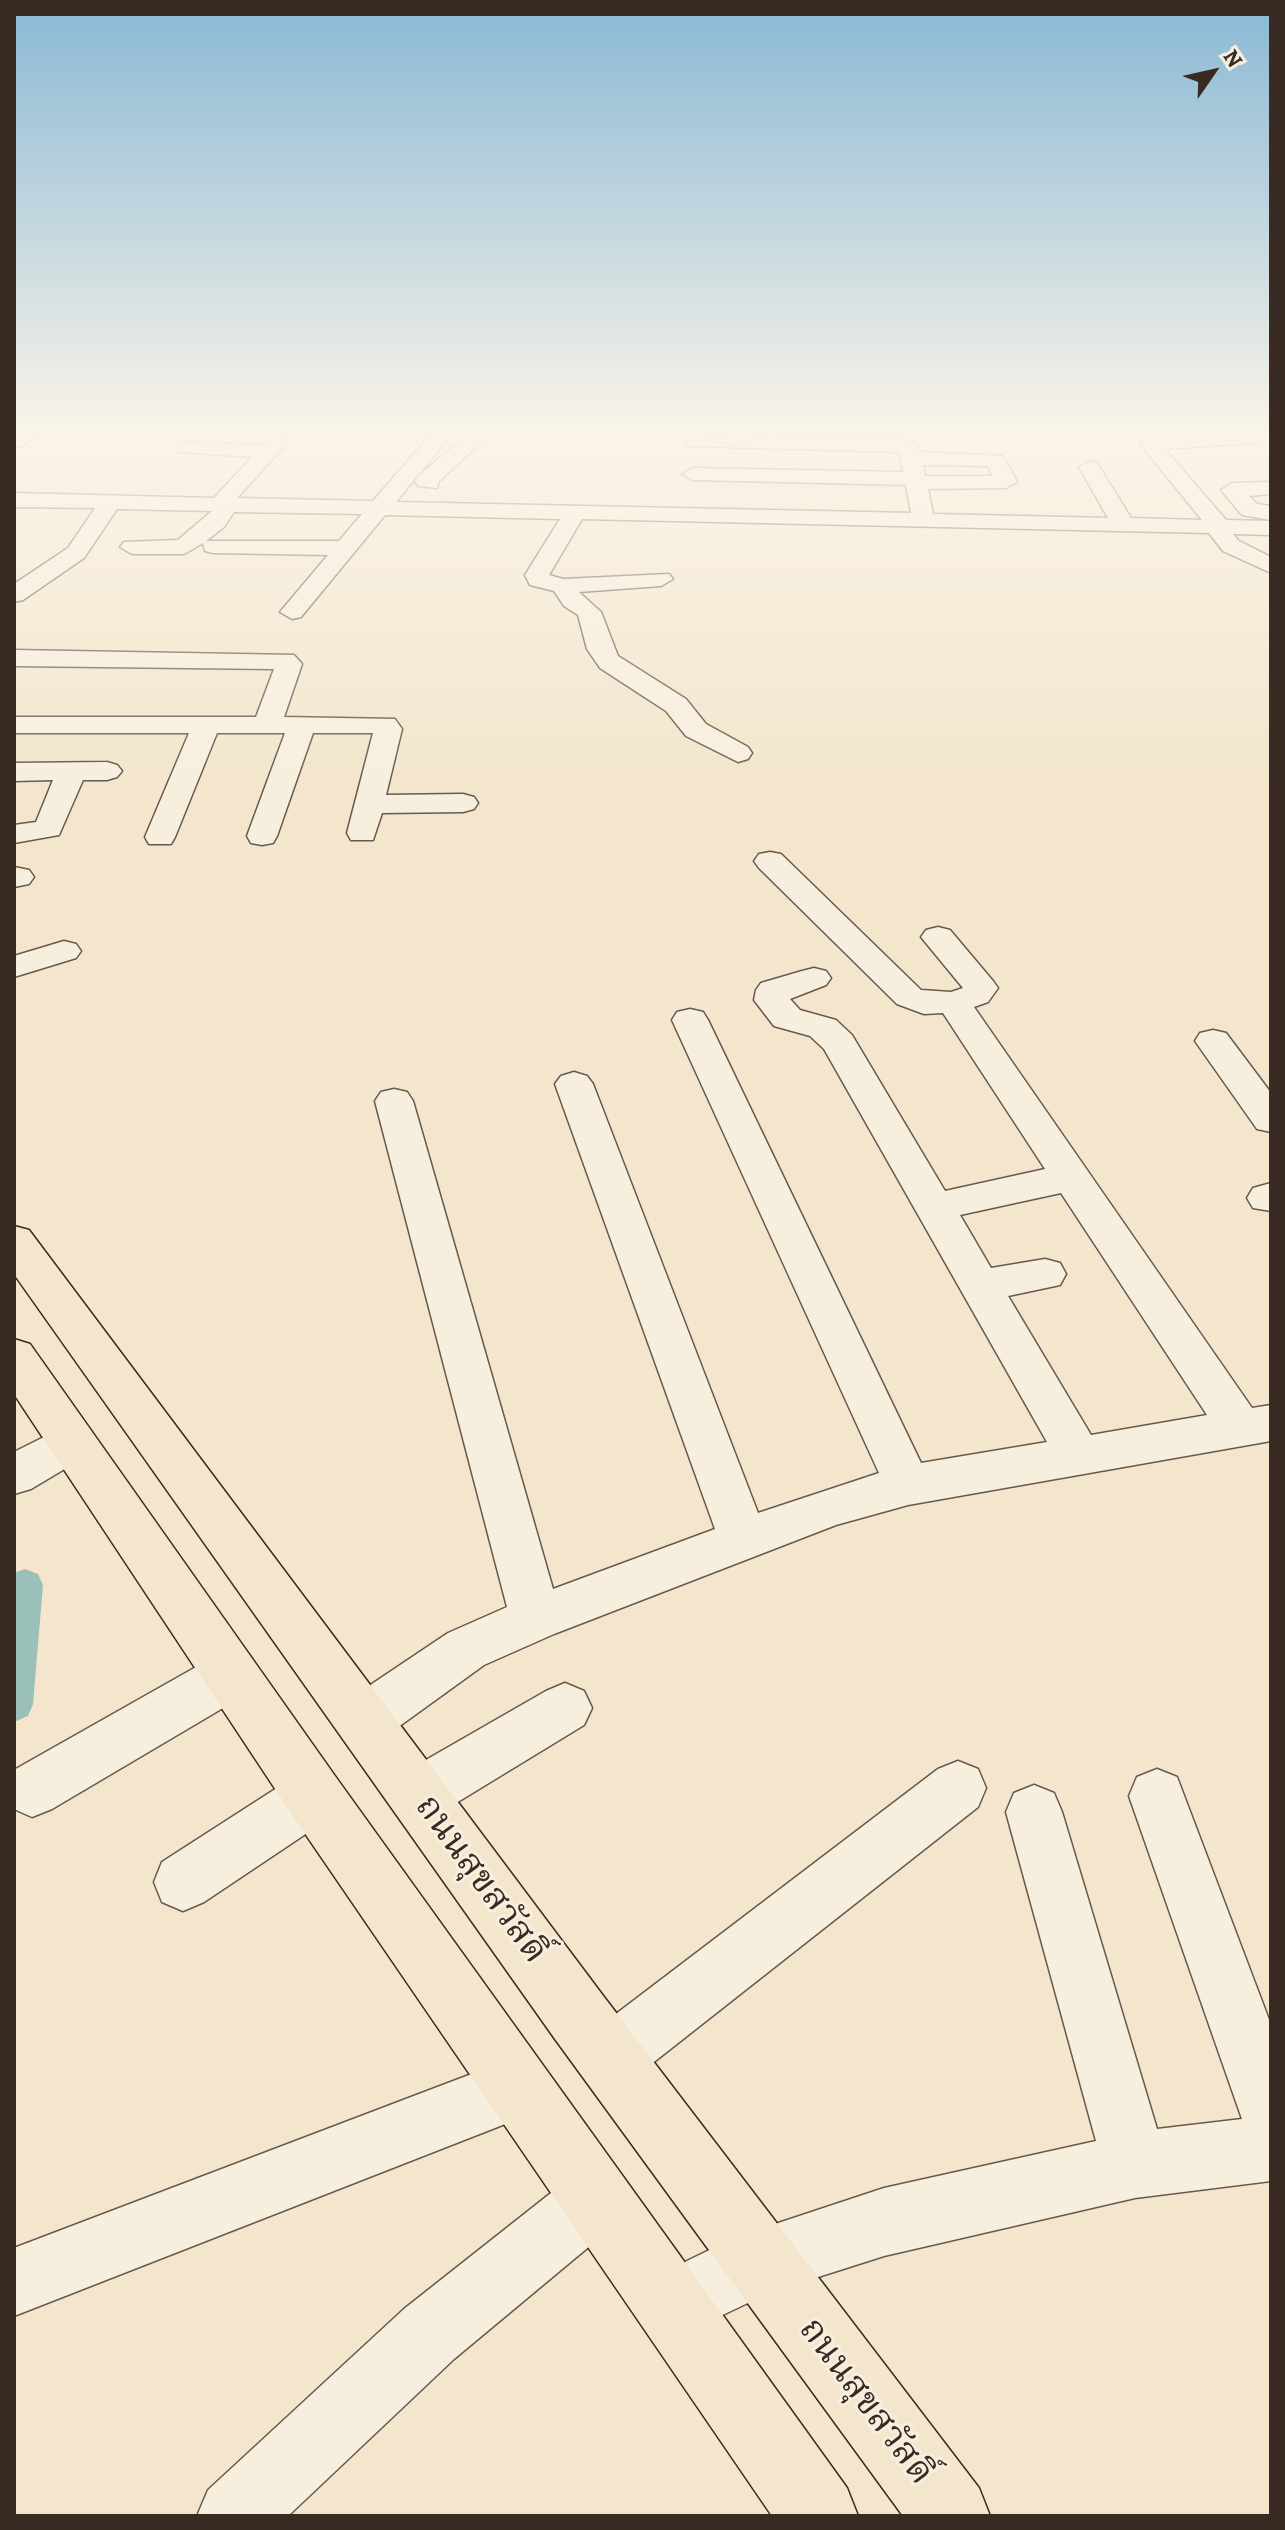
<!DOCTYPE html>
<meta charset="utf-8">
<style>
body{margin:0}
#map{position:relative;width:1285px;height:2530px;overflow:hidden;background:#f3e6cd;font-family:Alegreya,serif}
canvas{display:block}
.frame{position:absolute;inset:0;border:16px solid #392a24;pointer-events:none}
.north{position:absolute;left:1173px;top:32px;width:80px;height:80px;-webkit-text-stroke:6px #f7efde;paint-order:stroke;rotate:56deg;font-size:22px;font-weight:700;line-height:32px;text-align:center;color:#392a24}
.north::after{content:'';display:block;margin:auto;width:28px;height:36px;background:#392a24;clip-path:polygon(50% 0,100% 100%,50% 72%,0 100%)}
</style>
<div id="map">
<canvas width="1285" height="2530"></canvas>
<div class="frame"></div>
<div class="north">N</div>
</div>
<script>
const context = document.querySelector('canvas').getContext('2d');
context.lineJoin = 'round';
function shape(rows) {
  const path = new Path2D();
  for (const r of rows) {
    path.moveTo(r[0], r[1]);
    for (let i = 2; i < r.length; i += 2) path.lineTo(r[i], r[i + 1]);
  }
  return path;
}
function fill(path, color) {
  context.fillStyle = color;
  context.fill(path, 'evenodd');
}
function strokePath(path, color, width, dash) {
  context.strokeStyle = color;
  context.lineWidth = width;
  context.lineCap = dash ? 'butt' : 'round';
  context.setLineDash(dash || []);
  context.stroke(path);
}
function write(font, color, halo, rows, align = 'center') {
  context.font = font + ' Alegreya,"Noto Serif Thai",serif';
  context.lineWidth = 6;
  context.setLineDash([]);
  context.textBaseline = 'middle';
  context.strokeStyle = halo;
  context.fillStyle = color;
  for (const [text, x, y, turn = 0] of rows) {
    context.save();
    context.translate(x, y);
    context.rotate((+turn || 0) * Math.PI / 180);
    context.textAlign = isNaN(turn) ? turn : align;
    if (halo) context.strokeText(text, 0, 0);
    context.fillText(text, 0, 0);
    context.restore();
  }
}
const canal = shape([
 [25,1569,38,1574,43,1585,33,1704,28,1716,14,1722,14,1573,25,1569]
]);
const minor = shape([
 [473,430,495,430,439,481,437,488,418,486,415,481,418,476,473,430],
 [1239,430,1260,430,1265,437,1255,443,1165,449,1226,520,1271,521,1271,535,1233,534,1239,541,1271,557,1271,573,1223,551,1209,533,582,519,549,575,563,579,669,574,673,579,661,586,579,592,601,612,618,656,686,699,706,724,748,747,752,753,748,759,738,762,686,736,666,711,600,668,587,649,578,615,564,606,554,591,530,585,525,575,560,519,385,515,301,617,292,619,280,612,328,555,213,553,205,551,203,543,184,554,132,554,120,547,124,542,178,540,212,511,117,509,84,558,23,600,14,602,14,584,68,548,95,508,14,507,14,493,214,498,252,457,178,452,175,448,185,442,264,445,273,435,287,435,290,439,287,443,237,498,373,501,432,433,439,431,449,437,396,502,911,513,906,485,693,480,682,474,693,468,903,472,899,452,688,446,685,442,688,438,695,436,905,440,916,444,920,452,1003,456,1017,482,1006,488,928,489,933,514,1108,518,1079,467,1090,461,1097,463,1131,518,1202,520,1140,444,1150,438,1239,430],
 [923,465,988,466,992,476,925,476,923,465],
 [234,512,362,514,339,541,206,541,224,527,234,512],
 [1271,482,1271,494,1249,496,1257,504,1271,506,1271,520,1242,515,1221,490,1232,483,1271,482],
 [14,650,294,655,302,664,284,717,395,719,402,729,386,795,463,794,474,797,478,803,474,809,463,812,382,813,373,840,351,840,347,833,373,733,313,733,277,836,273,843,262,845,251,843,247,836,285,733,217,733,175,837,171,844,149,844,145,837,189,733,14,733,14,717,256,717,274,669,14,666,14,650],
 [107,762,117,765,122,771,117,777,107,780,83,780,59,835,14,843,14,825,36,822,53,780,14,781,14,763,107,762],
 [770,852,781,854,921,990,951,992,963,988,921,937,926,930,938,927,950,930,993,981,998,988,988,1002,974,1007,1252,1408,1271,1405,1271,1441,908,1505,836,1525,554,1634,484,1665,383,1738,364,1745,345,1738,337,1720,345,1702,448,1633,507,1607,375,1101,381,1092,394,1089,407,1092,413,1101,553,1589,715,1529,555,1084,561,1076,574,1072,587,1076,593,1084,758,1513,879,1473,672,1020,677,1012,690,1009,703,1012,708,1020,921,1463,1047,1442,824,1049,810,1036,774,1026,754,1000,756,990,761,983,802,971,814,968,826,971,831,978,826,985,790,999,800,1010,836,1020,852,1035,945,1191,1045,1169,943,1013,924,1014,897,1004,759,868,754,861,759,854,770,852],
 [1061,1193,1207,1415,1091,1435,1008,1296,1060,1285,1066,1274,1060,1263,1045,1259,991,1268,960,1215,1061,1193],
 [14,867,29,870,34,877,29,884,14,887,14,867],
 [64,941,76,944,81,951,76,958,14,977,14,956,64,941],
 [1213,1030,1226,1033,1271,1093,1271,1132,1257,1129,1195,1041,1200,1033,1213,1030],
 [1271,1183,1271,1211,1253,1208,1247,1198,1253,1188,1271,1183],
 [72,1423,88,1429,95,1442,88,1455,31,1489,14,1494,14,1452,72,1423],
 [231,1651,250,1658,257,1675,250,1692,52,1809,32,1817,14,1809,14,1770,212,1658,231,1651],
 [565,1683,584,1691,592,1708,584,1725,438,1814,418,1822,398,1814,390,1795,398,1776,546,1691,565,1683],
 [958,1761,978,1769,986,1788,978,1807,631,2080,609,2089,587,2080,578,2058,587,2036,938,1769,958,1761],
 [314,1769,334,1777,342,1796,334,1815,204,1902,183,1911,162,1902,154,1882,162,1862,294,1777,314,1769],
 [1157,1769,1177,1777,1271,2025,1271,2181,1135,2198,884,2256,771,2292,672,2339,648,2328,637,2304,648,2280,736,2237,884,2188,1096,2141,1006,1812,1014,1793,1034,1785,1054,1793,1062,1812,1157,2129,1242,2119,1129,1796,1137,1777,1157,1769],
 [519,2056,541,2066,551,2088,541,2110,14,2316,14,2248,519,2056],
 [598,2164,621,2174,631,2197,621,2220,454,2359,288,2516,197,2516,208,2490,404,2309,575,2174,598,2164]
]);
const major = shape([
 [41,430,22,446,14,447,16,430,41,430],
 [14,1226,29,1230,601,1993,979,2488,990,2516,903,2516,555,2039,14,1274,14,1226],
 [14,1339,30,1344,335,1776,847,2488,858,2516,772,2516,293,1816,14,1394,14,1339]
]);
const nearStreetnames = [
 ["ถนนสุขสวัสดิ์",480,1880,54],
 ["ถนนสุขสวัสดิ์",865,2402,53]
];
fill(canal, '#9bbfb9');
strokePath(minor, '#68594e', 3);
strokePath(major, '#392a24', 3);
fill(minor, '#f7efde');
fill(major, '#f3e6cd');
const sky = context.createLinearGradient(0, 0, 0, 784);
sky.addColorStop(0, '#89b8d5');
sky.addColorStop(0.55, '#faf4e8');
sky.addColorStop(1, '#faf4e800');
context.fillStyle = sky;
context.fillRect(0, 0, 1285, 784);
write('36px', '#392a24', '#f7efde', nearStreetnames);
</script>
